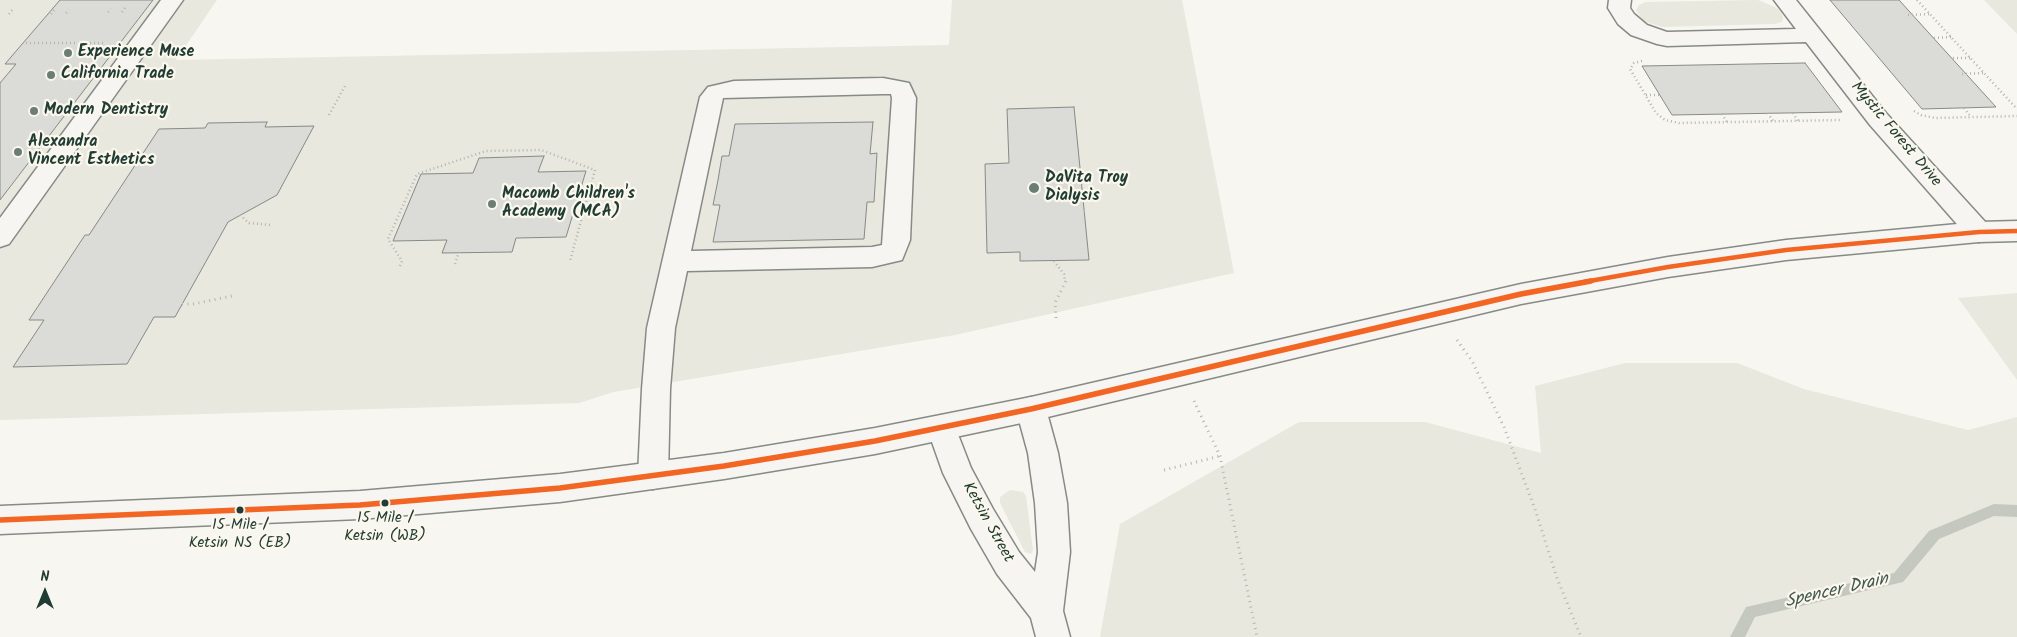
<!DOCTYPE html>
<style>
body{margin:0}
#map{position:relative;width:2017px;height:637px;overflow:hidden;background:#f8f6f0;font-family:Kalam,sans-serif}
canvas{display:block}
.north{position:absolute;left:20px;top:567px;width:50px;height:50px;-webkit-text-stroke:4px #fbf7ec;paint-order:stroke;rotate:0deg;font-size:14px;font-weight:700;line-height:20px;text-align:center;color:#1f3d34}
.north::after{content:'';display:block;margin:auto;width:18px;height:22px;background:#1f3d34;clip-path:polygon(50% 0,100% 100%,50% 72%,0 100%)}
</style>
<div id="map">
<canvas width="2017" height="637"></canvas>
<div class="north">N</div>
</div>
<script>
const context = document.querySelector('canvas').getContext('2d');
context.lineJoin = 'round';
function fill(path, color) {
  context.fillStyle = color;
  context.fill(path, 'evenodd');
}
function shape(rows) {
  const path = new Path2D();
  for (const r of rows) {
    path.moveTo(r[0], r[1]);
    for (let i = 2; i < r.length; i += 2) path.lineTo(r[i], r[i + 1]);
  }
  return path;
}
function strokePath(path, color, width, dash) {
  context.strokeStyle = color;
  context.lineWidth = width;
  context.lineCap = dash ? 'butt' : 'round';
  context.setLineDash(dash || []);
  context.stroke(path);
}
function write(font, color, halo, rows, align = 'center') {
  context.font = font + ' Kalam,sans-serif';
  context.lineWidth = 4.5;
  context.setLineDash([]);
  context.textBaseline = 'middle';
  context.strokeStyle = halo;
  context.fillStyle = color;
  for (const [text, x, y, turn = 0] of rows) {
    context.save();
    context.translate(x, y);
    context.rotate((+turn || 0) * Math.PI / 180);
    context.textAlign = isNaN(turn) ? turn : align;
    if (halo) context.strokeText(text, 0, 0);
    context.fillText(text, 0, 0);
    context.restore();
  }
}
const built = shape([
 [0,0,217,0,176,60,949,45,952,0,1182,0,1234,273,955,335,614,392,579,403,0,420],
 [1758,0,1775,7,1780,11,1783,17,1782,22,1775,24,1662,27,1643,21,1636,10,1639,5,1646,2],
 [1984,0,2017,0,2017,34],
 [2017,293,2017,380,1958,298],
 [1625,363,1737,363,1804,389,1968,430,2017,417,2017,637,1100,637,1120,524,1299,422,1425,422,1541,453,1535,386],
 [1010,490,1023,492,1026,496,1033,550,1031,554,1025,552,1000,503,1000,497]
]);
const stream = shape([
 [1994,504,2017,505,2017,517,1994,516,1939,539,1903,582,1755,617,1745,637,1730,637,1746,607,1894,573,1929,531,1994,504]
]);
const building = shape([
 [60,0,153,0,0,200,0,83,16,64,5,64,60,0],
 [1830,0,1899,0,1996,107,1922,109,1830,0],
 [1805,63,1842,112,1672,115,1642,66,1805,63],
 [1074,107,1089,260,1020,261,1020,252,987,253,985,164,1009,163,1007,109,1074,107],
 [267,122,265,127,314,126,277,195,228,222,175,317,154,317,127,364,13,367,44,320,29,320,85,235,89,235,159,129,205,128,208,123,267,122],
 [873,122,870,154,877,153,874,202,867,202,864,239,713,242,720,205,713,205,718,180,722,156,729,156,735,124,873,122],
 [544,156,538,172,586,171,566,237,516,238,512,252,442,253,447,240,393,241,421,174,473,173,479,158,544,156]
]);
const pathFar1 = shape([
 [1917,0,2017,109],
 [108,12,111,9],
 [122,12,125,8],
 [66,13,69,10],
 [9,14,13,9],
 [51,14,54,10],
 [1908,15,1930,14],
 [1934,38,1951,37],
 [26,43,105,43],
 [1953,58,1970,58],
 [1642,61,1634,63,1630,69,1656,113,1665,120,1679,123,1842,120],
 [1962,74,1983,73],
 [1646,95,1660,95],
 [1964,108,1971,117],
 [1914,111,1921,115,1935,118,2017,116],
 [1768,113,1773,121],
 [1793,113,1798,121],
 [1722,114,1727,122],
 [329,115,345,86],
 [1084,211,1088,211],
 [240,215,249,223,271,225],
 [1054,261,1064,274,1065,282],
 [455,264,459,252],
 [400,266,402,261,388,239,417,174,486,151,541,150,595,170,570,261]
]);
const path = shape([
 [182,304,193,304,232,296],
 [1056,318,1055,303,1066,281],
 [1457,340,1472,361,1504,427,1535,509,1557,578,1581,637],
 [1194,401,1220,456,1257,637],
 [1164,470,1220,456]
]);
const minor = shape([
 [161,0,183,0,9,244,0,247,0,218,161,0],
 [1609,0,1631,0,1630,8,1634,14,1647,25,1667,32,1796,29,1774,0,1796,0,1886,113,1988,225,1992,232,1988,239,1979,242,1970,239,1870,125,1806,42,1667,46,1657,44,1631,35,1618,24,1608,8,1609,0],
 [883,78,909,83,916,98,910,240,902,260,872,267,687,271,675,328,670,389,668,476,664,485,653,489,642,485,638,476,642,389,647,328,700,97,708,87,734,81,883,78],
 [883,94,891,94,892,98,882,245,872,247,691,251,723,98,883,94],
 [1031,397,1041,400,1046,409,1058,453,1067,503,1070,552,1063,611,1070,637,1036,637,1031,618,997,574,971,529,943,473,927,428,932,419,942,415,952,419,971,468,993,509,1019,552,1035,572,1038,552,1035,503,1028,453,1016,409,1021,400,1031,397]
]);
const major = shape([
 [2017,221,2017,241,1979,242,1786,260,1668,277,1521,304,1031,421,875,454,724,479,560,502,360,519,0,534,0,506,360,491,560,474,724,453,875,428,1031,397,1521,284,1668,257,1786,240,1979,222,2017,221]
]);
const bus1Far1 = shape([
 [1584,282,1668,267,1786,250,1979,232,2017,231]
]);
const bus1 = shape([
 [0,520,360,505,560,488,724,466,875,441,1031,409,1521,294,1591,281]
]);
const markers = [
 [68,53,5,"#6b7e76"],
 [51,75,5,"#6b7e76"],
 [34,111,5,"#6b7e76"],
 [18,152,5,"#6b7e76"],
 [1034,188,6,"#6b7e76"],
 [492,204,5,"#6b7e76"],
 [385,503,4.5,"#1f3d34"],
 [240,510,4.5,"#1f3d34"]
];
const busNames = [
 ["15 Mile /",385,519],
 ["Ketsin (WB)",385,537],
 ["15 Mile /",240,526],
 ["Ketsin NS (EB)",240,544]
];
const poiNames = [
 ["Experience Muse",78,53],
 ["California Trade",61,75],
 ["Modern Dentistry",44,111],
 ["Alexandra",28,143],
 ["Vincent Esthetics",28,161],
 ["DaVita Troy",1045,179],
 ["Dialysis",1045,197],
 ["Macomb Children's",502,195],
 ["Academy (MCA)",502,213]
];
const streetNames = [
 ["Mystic Forest Drive",1895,135,50],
 ["Ketsin Street",987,523,61]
];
const waterNames = [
 ["Spencer Drain",1837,592,-13]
];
fill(built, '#e8e8df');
fill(stream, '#c4c8bf');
fill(building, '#dbdbd7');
strokePath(building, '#868b86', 1);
strokePath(minor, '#868b86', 3);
strokePath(major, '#868b86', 3);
strokePath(pathFar1, '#b2b5b1', 2.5, [1, 3]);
strokePath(path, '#b2b5b1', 3, [1, 4.5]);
fill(minor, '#f6f5f1');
fill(major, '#f6f5f1');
strokePath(bus1Far1, '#f26522', 4.5);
strokePath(bus1, '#f26522', 5.5);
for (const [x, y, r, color] of markers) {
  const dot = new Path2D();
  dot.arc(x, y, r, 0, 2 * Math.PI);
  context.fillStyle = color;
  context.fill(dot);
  strokePath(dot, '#fbf7ec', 2);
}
write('15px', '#1f3d34', '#fbf7ec', busNames);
write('bold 16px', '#1f3d34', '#fbf7ec', poiNames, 'left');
write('16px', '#1f3d34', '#fbf7ec', streetNames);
write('italic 18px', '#425b52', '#fbf7ec', waterNames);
</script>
